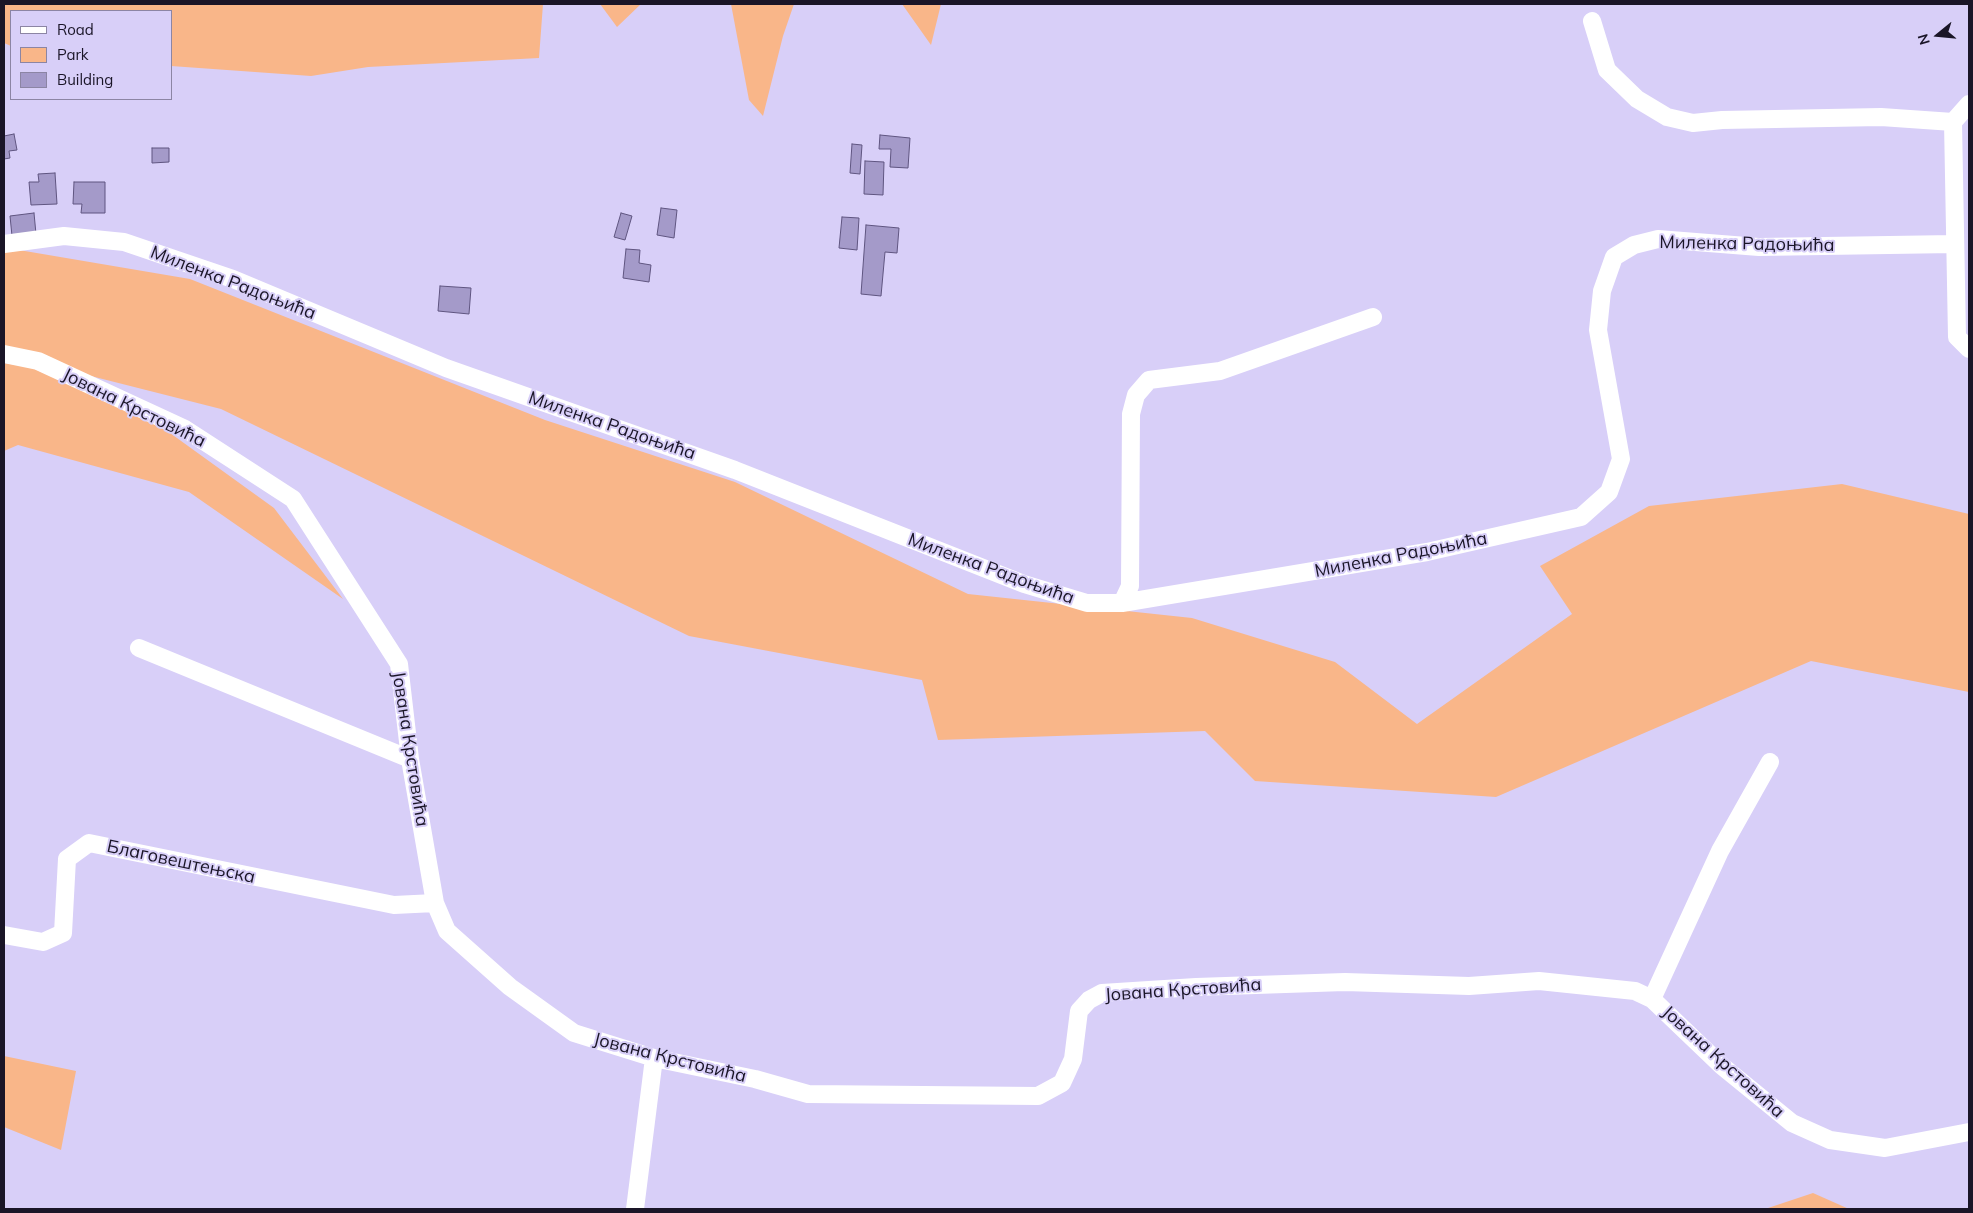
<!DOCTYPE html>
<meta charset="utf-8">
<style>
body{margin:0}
#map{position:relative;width:1973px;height:1213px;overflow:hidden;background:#d8cff8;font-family:Mulish,sans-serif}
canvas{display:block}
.frame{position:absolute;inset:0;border:5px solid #1a1527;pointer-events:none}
.legend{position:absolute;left:10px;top:10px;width:162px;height:90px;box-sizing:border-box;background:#d8cff8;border:1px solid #8c85a4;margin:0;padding:6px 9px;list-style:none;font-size:15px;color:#1a1527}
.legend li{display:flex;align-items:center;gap:10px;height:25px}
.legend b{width:25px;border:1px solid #8c85a4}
.north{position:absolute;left:1913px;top:10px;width:50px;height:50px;-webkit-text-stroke:4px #d8cff8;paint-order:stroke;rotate:253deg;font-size:14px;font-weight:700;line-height:20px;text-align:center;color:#1a1527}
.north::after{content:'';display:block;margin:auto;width:18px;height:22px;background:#1a1527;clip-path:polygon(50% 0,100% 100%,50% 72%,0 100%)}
</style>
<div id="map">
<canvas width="1973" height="1213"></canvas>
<div class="frame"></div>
<ul class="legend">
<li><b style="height:6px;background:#fff"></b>Road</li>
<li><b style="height:14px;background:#f9b689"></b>Park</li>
<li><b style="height:14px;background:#a49ac9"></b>Building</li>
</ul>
<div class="north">N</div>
</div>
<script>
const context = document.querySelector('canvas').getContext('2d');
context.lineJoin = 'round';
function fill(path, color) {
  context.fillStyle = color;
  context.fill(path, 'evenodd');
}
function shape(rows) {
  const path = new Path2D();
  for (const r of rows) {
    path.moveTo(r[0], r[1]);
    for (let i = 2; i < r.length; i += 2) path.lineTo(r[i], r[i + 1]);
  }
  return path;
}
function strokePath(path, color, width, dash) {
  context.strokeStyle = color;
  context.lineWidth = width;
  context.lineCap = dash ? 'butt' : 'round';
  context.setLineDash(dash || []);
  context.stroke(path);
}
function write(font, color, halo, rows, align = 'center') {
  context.font = font + ' Mulish,sans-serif';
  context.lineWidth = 4;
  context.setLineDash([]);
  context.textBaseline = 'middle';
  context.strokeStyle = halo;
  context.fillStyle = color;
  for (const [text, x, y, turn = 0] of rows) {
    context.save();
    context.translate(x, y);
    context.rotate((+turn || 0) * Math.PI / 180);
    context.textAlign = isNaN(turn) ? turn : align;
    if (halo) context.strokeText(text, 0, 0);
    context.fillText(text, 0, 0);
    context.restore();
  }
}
const green = shape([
 [4,4,543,4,539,58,368,67,311,76,171,66,171,11,11,11,11,46,4,43],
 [600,4,641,4,617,27],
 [731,4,794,4,783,36,763,116,749,100],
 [902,4,941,4,931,45],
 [13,249,190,279,545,420,735,482,968,594,1192,618,1335,662,1417,724,1572,614,1540,566,1649,506,1842,484,1969,514,1969,692,1811,661,1496,797,1255,781,1205,731,938,740,922,680,689,636,221,409,4,354,4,251],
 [4,363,30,367,152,420,274,508,343,599,189,492,18,445,4,451],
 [4,1056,76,1071,61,1150,4,1127],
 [1813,1193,1849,1209,1765,1209]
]);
const building = shape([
 [14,134,17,150,9,151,10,158,4,159,4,136,14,134],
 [880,135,910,138,908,168,890,167,891,149,879,149,880,135],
 [852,144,862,145,860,174,850,173,852,144],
 [152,148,169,148,169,162,152,163,152,148],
 [865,161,884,162,883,195,864,194,865,161],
 [55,173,57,204,31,205,29,182,39,182,38,174,55,173],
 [74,182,105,182,105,213,81,213,82,204,73,204,74,182],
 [661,208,677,210,674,238,657,235,661,208],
 [34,213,36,234,12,236,10,216,34,213],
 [621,213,632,216,625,240,614,237,621,213],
 [842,217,859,218,857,250,839,248,842,217],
 [866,225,899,228,897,253,885,252,881,296,861,294,866,225],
 [626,249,640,250,639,263,651,265,649,282,623,278,626,249],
 [440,286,471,288,469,314,438,311,440,286]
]);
const minor = shape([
 [1592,21,1607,70,1637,99,1667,117,1693,123,1722,120,1881,117,1953,122],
 [1969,104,1953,122,1957,337,1969,349],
 [4,244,64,236,124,242,233,279,446,368,735,470,1024,584,1087,603,1122,603,1427,552,1581,517,1609,492,1621,459,1598,330,1602,291,1614,257,1634,245,1658,239,1759,247,1954,244],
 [4,354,38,361,185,429,293,499,399,664,410,759,435,903,447,931,510,987,574,1033,654,1058,755,1079,808,1094,1038,1096,1062,1083,1073,1059,1079,1011,1089,1000,1102,993,1196,987,1345,982,1469,986,1539,981,1635,991,1652,999,1720,851,1770,762],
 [1122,603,1130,586,1131,414,1136,395,1149,380,1220,371,1373,317],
 [139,648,410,759],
 [4,935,43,942,63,933,67,859,89,843,394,905,435,903],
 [1652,999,1722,1066,1792,1123,1830,1140,1885,1148,1969,1132],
 [635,1209,654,1058]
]);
const streetNames = [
 ["Миленка Радоњића",1747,244,1],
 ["Миленка Радоњића",233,283,21],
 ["Јована Крстовића",134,408,26],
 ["Миленка Радоњића",612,426,19],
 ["Миленка Радоњића",1401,555,-11],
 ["Миленка Радоњића",991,569,20],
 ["Јована Крстовића",410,749,81],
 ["Благовештењска",181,862,12],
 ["Јована Крстовића",1183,990,-4],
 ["Јована Крстовића",670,1058,14],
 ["Јована Крстовића",1723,1062,42]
];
fill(green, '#f9b689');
fill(building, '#a49ac9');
strokePath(building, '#5f5580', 1);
strokePath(minor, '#fff', 18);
write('18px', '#1a1527', '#d8cff8', streetNames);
</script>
